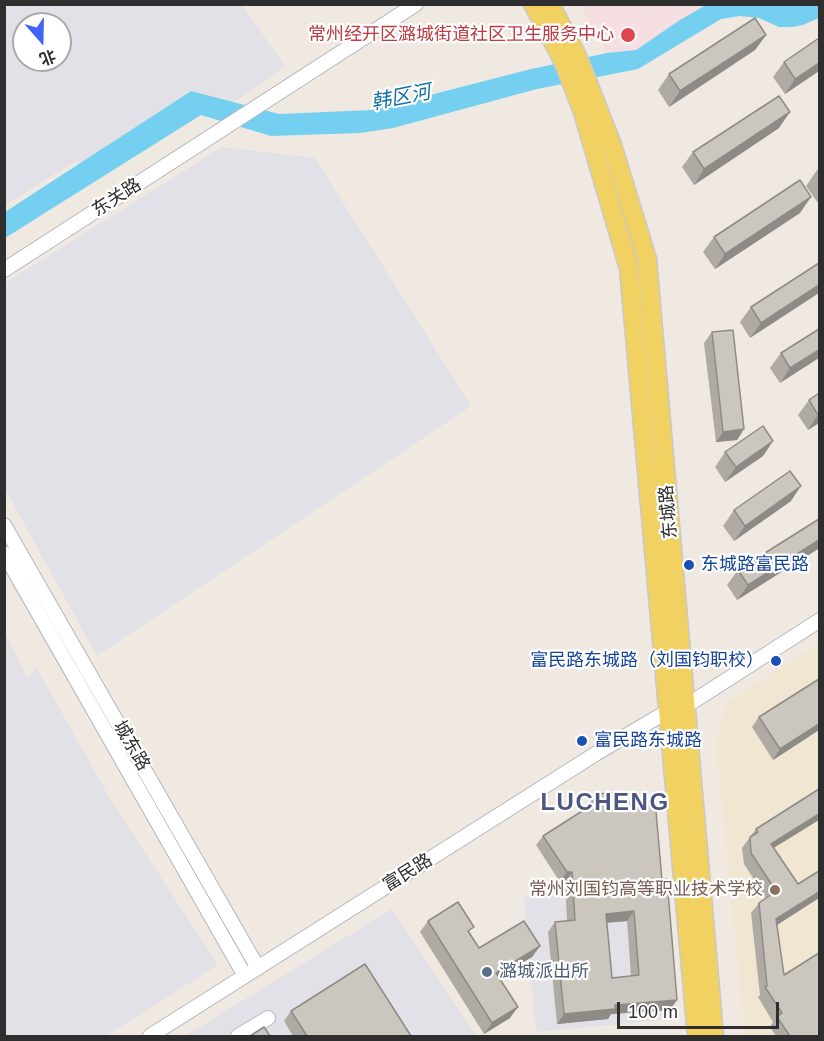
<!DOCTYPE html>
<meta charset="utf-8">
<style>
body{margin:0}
#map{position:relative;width:824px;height:1041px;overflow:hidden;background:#efe9e1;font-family:Arial,"Noto Sans SC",sans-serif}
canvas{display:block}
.frame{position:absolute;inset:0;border:6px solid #2e2e2e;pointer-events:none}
.north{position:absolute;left:12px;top:12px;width:60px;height:60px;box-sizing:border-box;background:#fff;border:2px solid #ababab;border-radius:50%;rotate:160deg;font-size:16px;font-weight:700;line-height:24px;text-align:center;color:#2e2e2e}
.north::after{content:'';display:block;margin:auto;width:21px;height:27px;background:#4264fb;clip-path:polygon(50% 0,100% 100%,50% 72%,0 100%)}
.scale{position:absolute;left:617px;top:1002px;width:162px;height:27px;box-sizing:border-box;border:3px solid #2e2e2e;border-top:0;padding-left:8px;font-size:18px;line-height:21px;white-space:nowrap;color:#2e2e2e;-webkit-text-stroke:4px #fff;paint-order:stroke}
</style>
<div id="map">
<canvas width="824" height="1041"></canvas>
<div class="frame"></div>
<div class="north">北</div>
<div class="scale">100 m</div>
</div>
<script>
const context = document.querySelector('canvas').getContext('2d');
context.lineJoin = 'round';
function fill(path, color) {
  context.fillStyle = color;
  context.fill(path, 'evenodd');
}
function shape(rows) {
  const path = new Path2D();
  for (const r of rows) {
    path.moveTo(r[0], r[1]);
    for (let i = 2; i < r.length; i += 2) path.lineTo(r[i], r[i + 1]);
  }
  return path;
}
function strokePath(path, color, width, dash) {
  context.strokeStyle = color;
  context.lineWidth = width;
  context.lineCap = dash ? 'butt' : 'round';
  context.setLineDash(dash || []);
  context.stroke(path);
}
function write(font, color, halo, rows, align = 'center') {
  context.font = font + ' Arial,"Noto Sans SC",sans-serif';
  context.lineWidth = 4.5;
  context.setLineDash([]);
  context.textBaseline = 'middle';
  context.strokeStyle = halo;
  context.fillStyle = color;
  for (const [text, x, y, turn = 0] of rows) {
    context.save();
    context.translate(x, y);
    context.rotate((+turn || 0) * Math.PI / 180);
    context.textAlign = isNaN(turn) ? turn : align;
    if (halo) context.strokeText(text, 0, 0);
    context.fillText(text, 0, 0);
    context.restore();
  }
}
const industrial = shape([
 [5,5,242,5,285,66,233,103,190,91,79,164,76,161,5,205],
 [24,24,60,24,60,60,24,60],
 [222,147,315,158,471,406,97,656,5,489,5,283],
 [4,631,28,679,36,667,112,802,218,965,106,1036,5,1036],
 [663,884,675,1019,536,1032,524,896],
 [392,909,476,1036,185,1036]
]);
const education = shape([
 [819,644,819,1036,745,1036,716,744,727,702]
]);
const medical = shape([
 [580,5,706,5,680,20,636,50,607,53]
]);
const water = shape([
 [775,4,796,6,800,5,819,5,819,18,803,25,792,27,779,27,759,18,740,16,721,19,638,69,537,89,393,128,360,133,271,136,201,115,5,238,5,212,191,91,279,114,372,110,531,69,607,53,636,50,680,20,706,5]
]);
const minor = shape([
 [4,270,416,4],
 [4,525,258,968],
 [4,553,245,976],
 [150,1036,597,753,668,711,686,706,820,620],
 [238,1036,268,1018]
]);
const major = shape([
 [533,4,563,60,583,112,629,268,697,1036],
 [550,4,577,56,587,81,612,145,647,259,714,1036]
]);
const wall = shape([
 [766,35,755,50,669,107,658,90,669,74],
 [819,38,819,71,785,94,773,77,784,62],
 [779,128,694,185,682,167,693,152],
 [819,169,819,201,818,203,806,186,817,170],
 [800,213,715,269,703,252,714,237],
 [819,263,750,338,740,322,751,307],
 [819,329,780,383,770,368,781,353],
 [712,332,744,429,737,440,716,442,704,343],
 [819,393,819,423,808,430,798,415,809,400],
 [773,441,763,456,725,482,715,467,725,452],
 [791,501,734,541,723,526,734,510],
 [818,549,737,600,727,585,738,570],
 [759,717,819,730,773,760,752,727],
 [596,794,624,803,670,1010,611,1014,608,1019,557,1024,548,932,555,922,567,921,565,882,560,882,536,845,543,836,589,807,589,804],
 [627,921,631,976,612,978,607,923],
 [756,829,774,848,798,884,819,871,819,898,777,925,784,975,819,1036,776,1036,770,1027,773,1022,758,997,760,995,751,913,759,903,766,898,744,864,742,848],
 [428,921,470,933,479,948,540,946,532,957,499,977,510,1018,484,1034,420,932],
 [291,1011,411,1036,293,1036,284,1021]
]);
const shadedWall = shape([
 [766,35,755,50,669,107,680,91],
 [819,63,819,71,785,94,795,79],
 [790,112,779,128,694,185,704,169],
 [811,197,800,213,715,269,725,254],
 [819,285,819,293,750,338,761,323],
 [819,350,819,358,780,383,790,368],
 [819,414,819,423,808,430,818,415],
 [744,429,737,440,716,442,723,432],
 [773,441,763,456,725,482,736,467],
 [801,486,791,501,734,541,745,526],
 [819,540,819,548,818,549,737,600,748,585],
 [819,724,819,730,773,760,780,749],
 [819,814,819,820,764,854,771,844],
 [567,872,572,872,565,882,560,882],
 [819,892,819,898,769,930,776,919],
 [634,911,627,921,599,923,606,914],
 [540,946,532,957,489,983,496,973],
 [677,1000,670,1010,611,1014,608,1019,557,1024,564,1014,615,1005],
 [518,1007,510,1018,484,1034,492,1023]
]);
const building = shape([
 [755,18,766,35,680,91,669,74,755,18],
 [819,38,819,63,795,79,784,62,819,38],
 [779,96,790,112,704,169,693,152,779,96],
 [800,180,811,197,725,254,714,237,800,180],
 [819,263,819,285,761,323,751,307,819,263],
 [819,329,819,350,790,368,781,353,819,329],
 [733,330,744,429,723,432,712,332,733,330],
 [819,393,819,414,818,415,809,400,819,393],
 [763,426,773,441,736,467,725,452,763,426],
 [790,471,801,486,745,526,734,510,790,471],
 [819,519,819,540,748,585,738,570,819,519],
 [819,679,819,724,780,749,759,717,819,679],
 [819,789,819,814,771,844,798,884,819,871,819,892,776,919,784,975,819,953,819,1036,790,1036,777,1017,782,1013,765,987,767,986,759,903,776,891,751,853,750,837,758,832,756,829,819,789],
 [623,792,624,803,655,800,662,880,667,879,677,1000,615,1005,615,1009,564,1014,555,922,575,920,572,872,567,872,543,836,590,806,597,805,596,794,623,792],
 [634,911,639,975,612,978,606,914,634,911],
 [458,902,474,927,468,931,479,948,524,921,540,946,496,973,518,1007,492,1023,428,921,458,902],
 [365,964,411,1036,307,1036,291,1011,365,964],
 [264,1027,270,1036,250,1036,264,1027]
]);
const markers = [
 [628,35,8,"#e0444e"],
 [689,565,6,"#1a4fb4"],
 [776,661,6,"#1a4fb4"],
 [582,741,6,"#1a4fb4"],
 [775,890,6,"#8d6e63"],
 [487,972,6,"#5c6f8a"]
];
const healthNames = [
 ["常州经开区潞城街道社区卫生服务中心",614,35]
];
const streetNames = [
 ["东关路",117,198,-33],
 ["东城路",669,512,-95],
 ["城东路",131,746,60],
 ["富民路",408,873,-32]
];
const transitNames = [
 ["东城路富民路",701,565],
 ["富民路东城路（刘国钧职校）",764,661,"right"],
 ["富民路东城路",594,741]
];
const educationNames = [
 ["常州刘国钧高等职业技术学校",763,890]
];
const serviceNames = [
 ["潞城派出所",499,972]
];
const waterNames = [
 ["韩区河",401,98,-11]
];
const districtNames = [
 ["LUCHENG",605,803]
];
fill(industrial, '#e3e1e8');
fill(education, '#f0e6d1');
fill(medical, '#f5dfe0');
fill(water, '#75cff0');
strokePath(minor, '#b4b7c1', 16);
strokePath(major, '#c9c9c9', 21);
strokePath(minor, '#fff', 14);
strokePath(major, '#f2d163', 18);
fill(wall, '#afaba4');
fill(shadedWall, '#8e8b86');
fill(building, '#cbc7bf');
strokePath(building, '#8e8b86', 1.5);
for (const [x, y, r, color] of markers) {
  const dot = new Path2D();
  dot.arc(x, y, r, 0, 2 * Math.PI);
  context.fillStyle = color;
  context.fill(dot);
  strokePath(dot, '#fff', 2);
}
write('18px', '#be3a42', '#fff', healthNames, 'right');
write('18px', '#2e2e2e', '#fff', streetNames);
write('18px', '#164399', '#fff', transitNames, 'left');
write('18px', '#785e54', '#fff', educationNames, 'right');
write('18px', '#4e5e75', '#fff', serviceNames, 'left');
write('italic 20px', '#0d6fa3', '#fff', waterNames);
context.letterSpacing = '1.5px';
write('bold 24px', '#4d5680', '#fff', districtNames);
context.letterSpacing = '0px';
</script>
